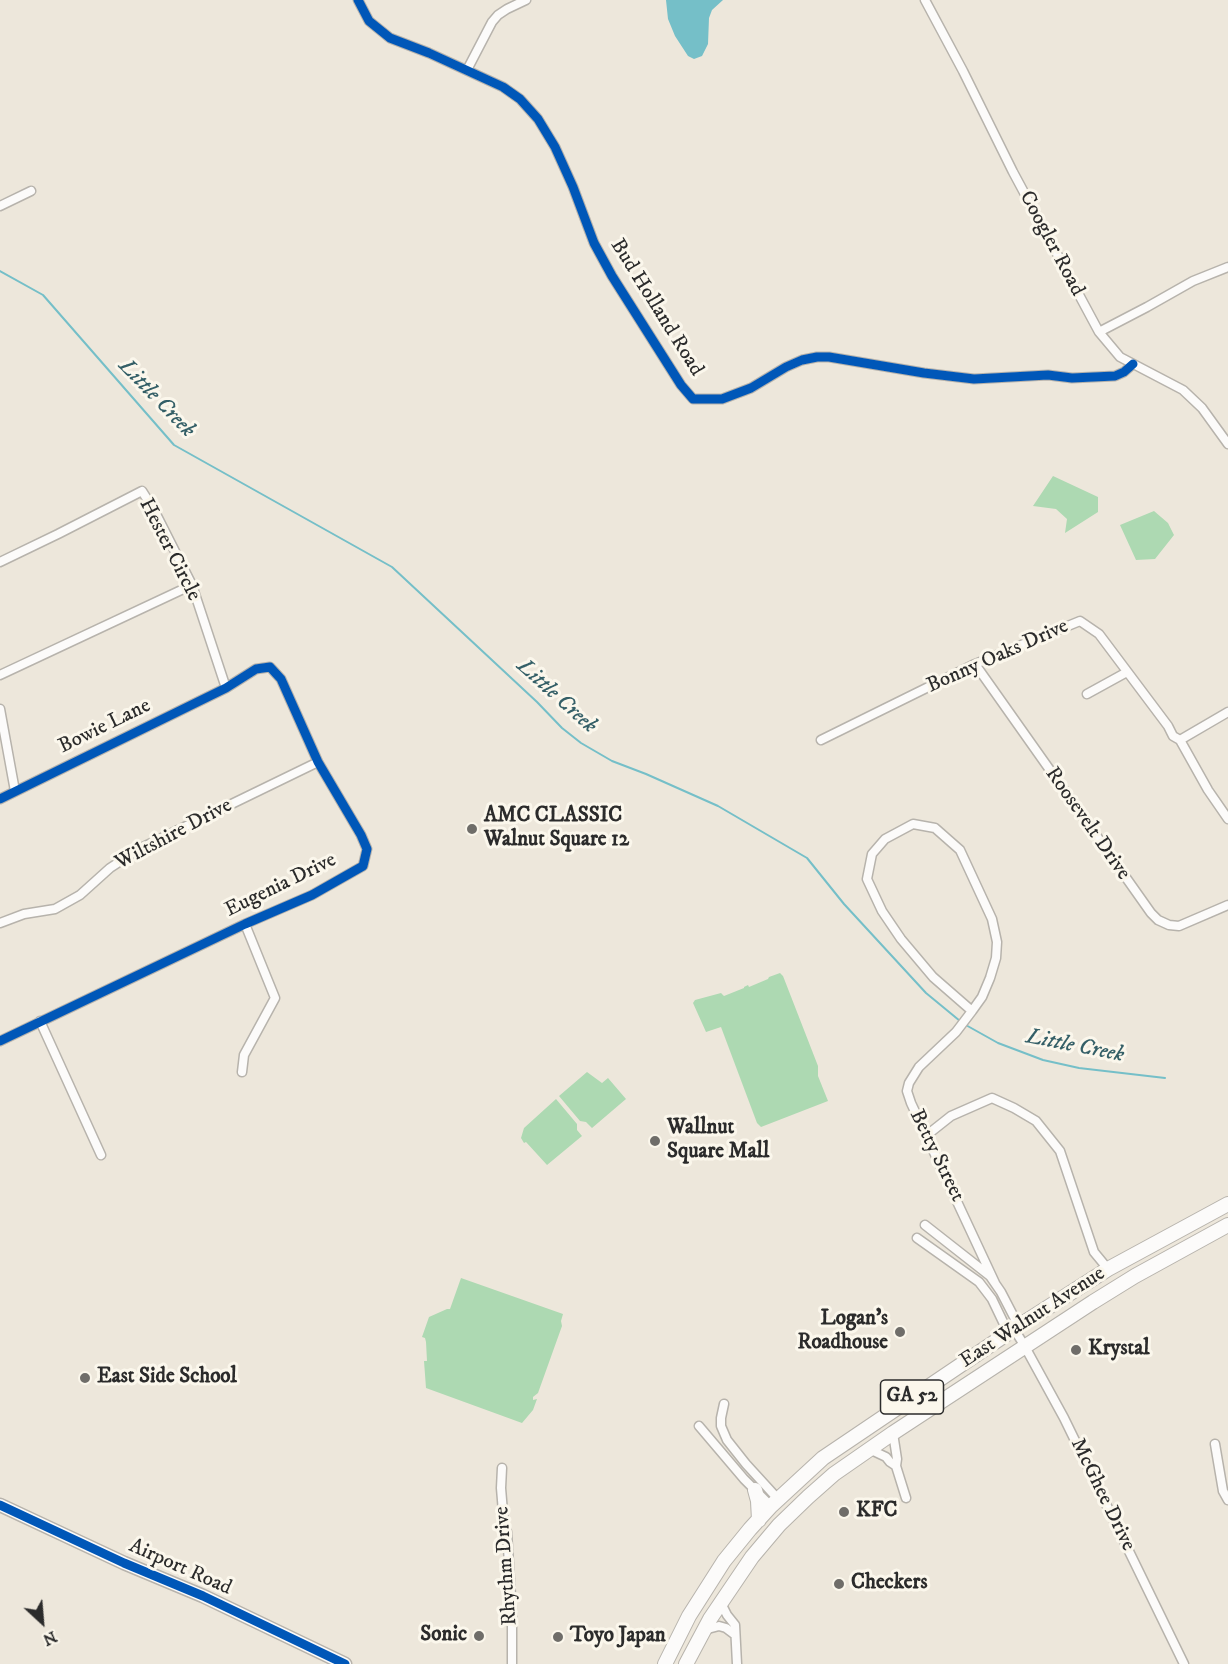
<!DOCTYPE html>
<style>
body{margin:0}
#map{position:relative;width:1228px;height:1664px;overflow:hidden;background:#ede7db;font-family:"IM FELL DW Pica",serif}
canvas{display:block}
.north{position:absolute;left:12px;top:1592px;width:60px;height:60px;-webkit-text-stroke:4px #fbf7ec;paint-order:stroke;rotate:154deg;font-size:16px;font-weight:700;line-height:24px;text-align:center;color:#2b2b2b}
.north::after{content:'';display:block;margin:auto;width:21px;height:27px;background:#2b2b2b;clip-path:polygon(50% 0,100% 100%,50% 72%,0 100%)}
</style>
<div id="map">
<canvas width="1228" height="1664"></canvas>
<div class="north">N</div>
</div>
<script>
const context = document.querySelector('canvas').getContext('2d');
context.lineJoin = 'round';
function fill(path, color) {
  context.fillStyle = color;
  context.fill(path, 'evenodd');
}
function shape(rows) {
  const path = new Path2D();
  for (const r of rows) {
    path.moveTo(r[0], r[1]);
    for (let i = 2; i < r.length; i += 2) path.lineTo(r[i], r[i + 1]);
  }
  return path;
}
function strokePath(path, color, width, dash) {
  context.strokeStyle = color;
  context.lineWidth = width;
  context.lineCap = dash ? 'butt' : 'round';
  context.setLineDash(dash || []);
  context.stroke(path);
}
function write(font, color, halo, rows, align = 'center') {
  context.font = font + ' "IM FELL DW Pica",serif';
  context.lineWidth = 6;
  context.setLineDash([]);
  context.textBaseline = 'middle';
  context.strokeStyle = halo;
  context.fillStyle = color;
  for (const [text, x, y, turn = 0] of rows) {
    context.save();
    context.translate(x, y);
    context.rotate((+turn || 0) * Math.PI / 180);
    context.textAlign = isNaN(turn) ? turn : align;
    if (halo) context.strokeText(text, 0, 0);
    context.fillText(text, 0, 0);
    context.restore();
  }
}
const green = shape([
 [1053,476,1098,497,1098,512,1065,533,1067,519,1056,509,1033,506],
 [1154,511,1168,523,1174,535,1155,559,1136,560,1120,525],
 [780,973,783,976,818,1066,818,1076,828,1101,761,1127,757,1123,721,1027,706,1032,693,1003,695,1000,721,993,724,996,744,988,744,987,748,985,749,987,768,979,769,977],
 [587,1072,602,1083,608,1078,626,1099,592,1128,586,1122,580,1121,559,1096],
 [556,1099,577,1124,577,1130,582,1136,547,1165,526,1142,524,1143,521,1138,524,1128],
 [461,1278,563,1314,561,1321,562,1326,538,1393,533,1397,533,1400,537,1399,533,1410,522,1423,426,1388,424,1361,427,1361,426,1342,425,1338,422,1337,429,1317,447,1309,450,1309]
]);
const water = shape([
 [666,0,723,0,712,10,709,18,708,44,702,56,694,59,688,56,675,36,668,19]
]);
const stream = shape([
 [0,271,43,295,174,445,392,567,537,702,562,728,581,743,612,761,646,774,718,806,807,858,844,904,926,993,960,1021],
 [964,1024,998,1043,1043,1060,1079,1068,1165,1078]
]);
const street = shape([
 [358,0,369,21,390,38,429,53,503,87,520,99,538,119,555,147,573,187,594,243,612,276,681,385,693,399,722,399,751,388,786,367,802,360,817,357,829,357,924,373,974,379,1048,375,1072,378,1115,376,1124,372,1133,364],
 [925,0,963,71,1013,172,1099,332,1120,357,1183,390,1202,408,1228,444],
 [467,70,492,22,498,15,507,9,526,0],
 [0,206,31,191],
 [1099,332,1147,307,1193,281,1228,267],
 [0,562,58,534,142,491,154,510,192,585,226,688],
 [975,664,1151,913,1158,920,1169,925,1179,926,1228,905],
 [0,675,192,585],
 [1087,694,1127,672],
 [0,709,15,791],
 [821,740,975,664,1080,621,1099,634,1168,726,1173,736,1180,740,1208,790,1228,819],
 [1180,740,1228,712],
 [0,799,226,688,256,669,270,667,281,679,318,762,361,835,367,849,363,866,312,895,245,924,0,1041],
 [0,923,24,914,55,909,80,895,110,868,139,849,318,762],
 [972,1011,933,977,901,939,882,911,867,879,872,854,885,839,913,824,935,828,960,850,992,919,997,942,996,958,990,978,982,997,972,1011,956,1032,919,1067,909,1083,907,1091,911,1103,995,1283],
 [40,1021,101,1155],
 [242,1072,244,1055,275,998,245,924],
 [927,1135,951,1116,992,1098,1014,1108,1036,1121,1060,1151,1094,1252,1108,1269],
 [925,1225,990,1276,1001,1292,1015,1319,1014,1329],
 [917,1238,979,1282,992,1299,1004,1324,1014,1329,1024,1345,1064,1418,1184,1664],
 [724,1404,721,1418,721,1426,727,1440,746,1464,778,1499],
 [699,1426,744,1479,771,1506],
 [893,1433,897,1459,896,1466,906,1498],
 [1215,1444,1223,1491,1228,1500],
 [869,1449,886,1457,890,1462,896,1466],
 [502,1468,501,1488,504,1524,507,1532,512,1613,512,1664],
 [722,1599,723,1607,727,1615,735,1625,737,1664],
 [704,1630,719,1626,726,1628,734,1634]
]);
const secondary = shape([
 [0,1505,124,1563,203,1596,345,1664]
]);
const primary = shape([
 [755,1490,758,1501,759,1520],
 [665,1664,689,1616,724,1561,750,1529,771,1506,823,1458,1014,1329,1108,1269,1228,1204],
 [686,1664,710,1619,752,1557,779,1525,808,1497,834,1474,893,1433,1093,1302,1135,1276,1228,1225]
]);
const cycleway = shape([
 [358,0,369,21,390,38,429,53,503,87,520,99,538,119,555,147,573,187,594,243,612,276,681,385,693,399,722,399,751,388,786,367,802,360,817,357,829,357,924,373,974,379,1048,375,1072,378,1115,376,1124,372,1133,364],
 [0,799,226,688,256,669,270,667,281,679,318,762,361,835,367,849,363,866,312,895,245,924,0,1041],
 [0,1505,124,1563,203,1596,345,1664]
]);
const markers = [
 [472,829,6,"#6f6d69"],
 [655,1141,6,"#6f6d69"],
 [900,1332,6,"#6f6d69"],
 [1076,1350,6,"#6f6d69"],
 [85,1378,6,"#6f6d69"],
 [844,1512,6,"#6f6d69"],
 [839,1584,6,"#6f6d69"],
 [479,1636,6,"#6f6d69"],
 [558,1637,6,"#6f6d69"]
];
const shields = [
 [912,1397,63]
];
const shieldNames = [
 ["GA 52",912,1397]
];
const streetNames = [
 ["Coogler Road",1051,244,62],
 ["Bud Holland Road",656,308,58],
 ["Hester Circle",169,550,63],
 ["Bonny Oaks Drive",998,657,-24],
 ["Bowie Lane",105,727,-26],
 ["Roosevelt Drive",1087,824,55],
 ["Wiltshire Drive",174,835,-28],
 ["Eugenia Drive",281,886,-26],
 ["Betty Street",936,1156,64],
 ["East Walnut Avenue",1033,1318,-33],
 ["McGhee Drive",1102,1495,64],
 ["Rhythm Drive",507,1566,-94],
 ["Airport Road",180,1568,24]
];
const poiNames = [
 ["AMC CLASSIC",484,817],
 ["Walnut Square 12",484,841],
 ["Wallnut",667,1129],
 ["Square Mall",667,1153],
 ["Logan's",888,1320,"right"],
 ["Roadhouse",888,1344,"right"],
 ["Krystal",1088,1350],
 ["East Side School",97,1378],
 ["KFC",856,1512],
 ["Checkers",851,1584],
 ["Sonic",467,1636,"right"],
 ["Toyo Japan",570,1637]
];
const waterNames = [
 ["Little Creek",156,399,46],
 ["Little Creek",556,697,42],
 ["Little Creek",1075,1047,11]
];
fill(green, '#add9b2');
fill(water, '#75bfc8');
strokePath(stream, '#75bfc8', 2);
strokePath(street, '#b7b3ac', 11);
strokePath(secondary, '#b7b3ac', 15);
strokePath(primary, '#b7b3ac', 16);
strokePath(street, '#fcfbfa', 8);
strokePath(secondary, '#fcfbfa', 12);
strokePath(primary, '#fcfbfa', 14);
strokePath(cycleway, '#0057b8', 9);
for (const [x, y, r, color] of markers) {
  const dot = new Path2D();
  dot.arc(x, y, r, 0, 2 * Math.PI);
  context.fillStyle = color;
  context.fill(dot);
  strokePath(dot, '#fbf7ec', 2);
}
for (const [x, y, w] of shields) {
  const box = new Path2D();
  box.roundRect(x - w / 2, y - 17, w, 34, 4.5);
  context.fillStyle = '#fbf7ec';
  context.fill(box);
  strokePath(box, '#2b2b2b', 1.5);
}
write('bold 20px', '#2b2b2b', null, shieldNames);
write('21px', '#2b2b2b', '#fbf7ec', streetNames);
write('bold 21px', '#2b2b2b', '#fbf7ec', poiNames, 'left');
write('italic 22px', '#345f67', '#fbf7ec', waterNames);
</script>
